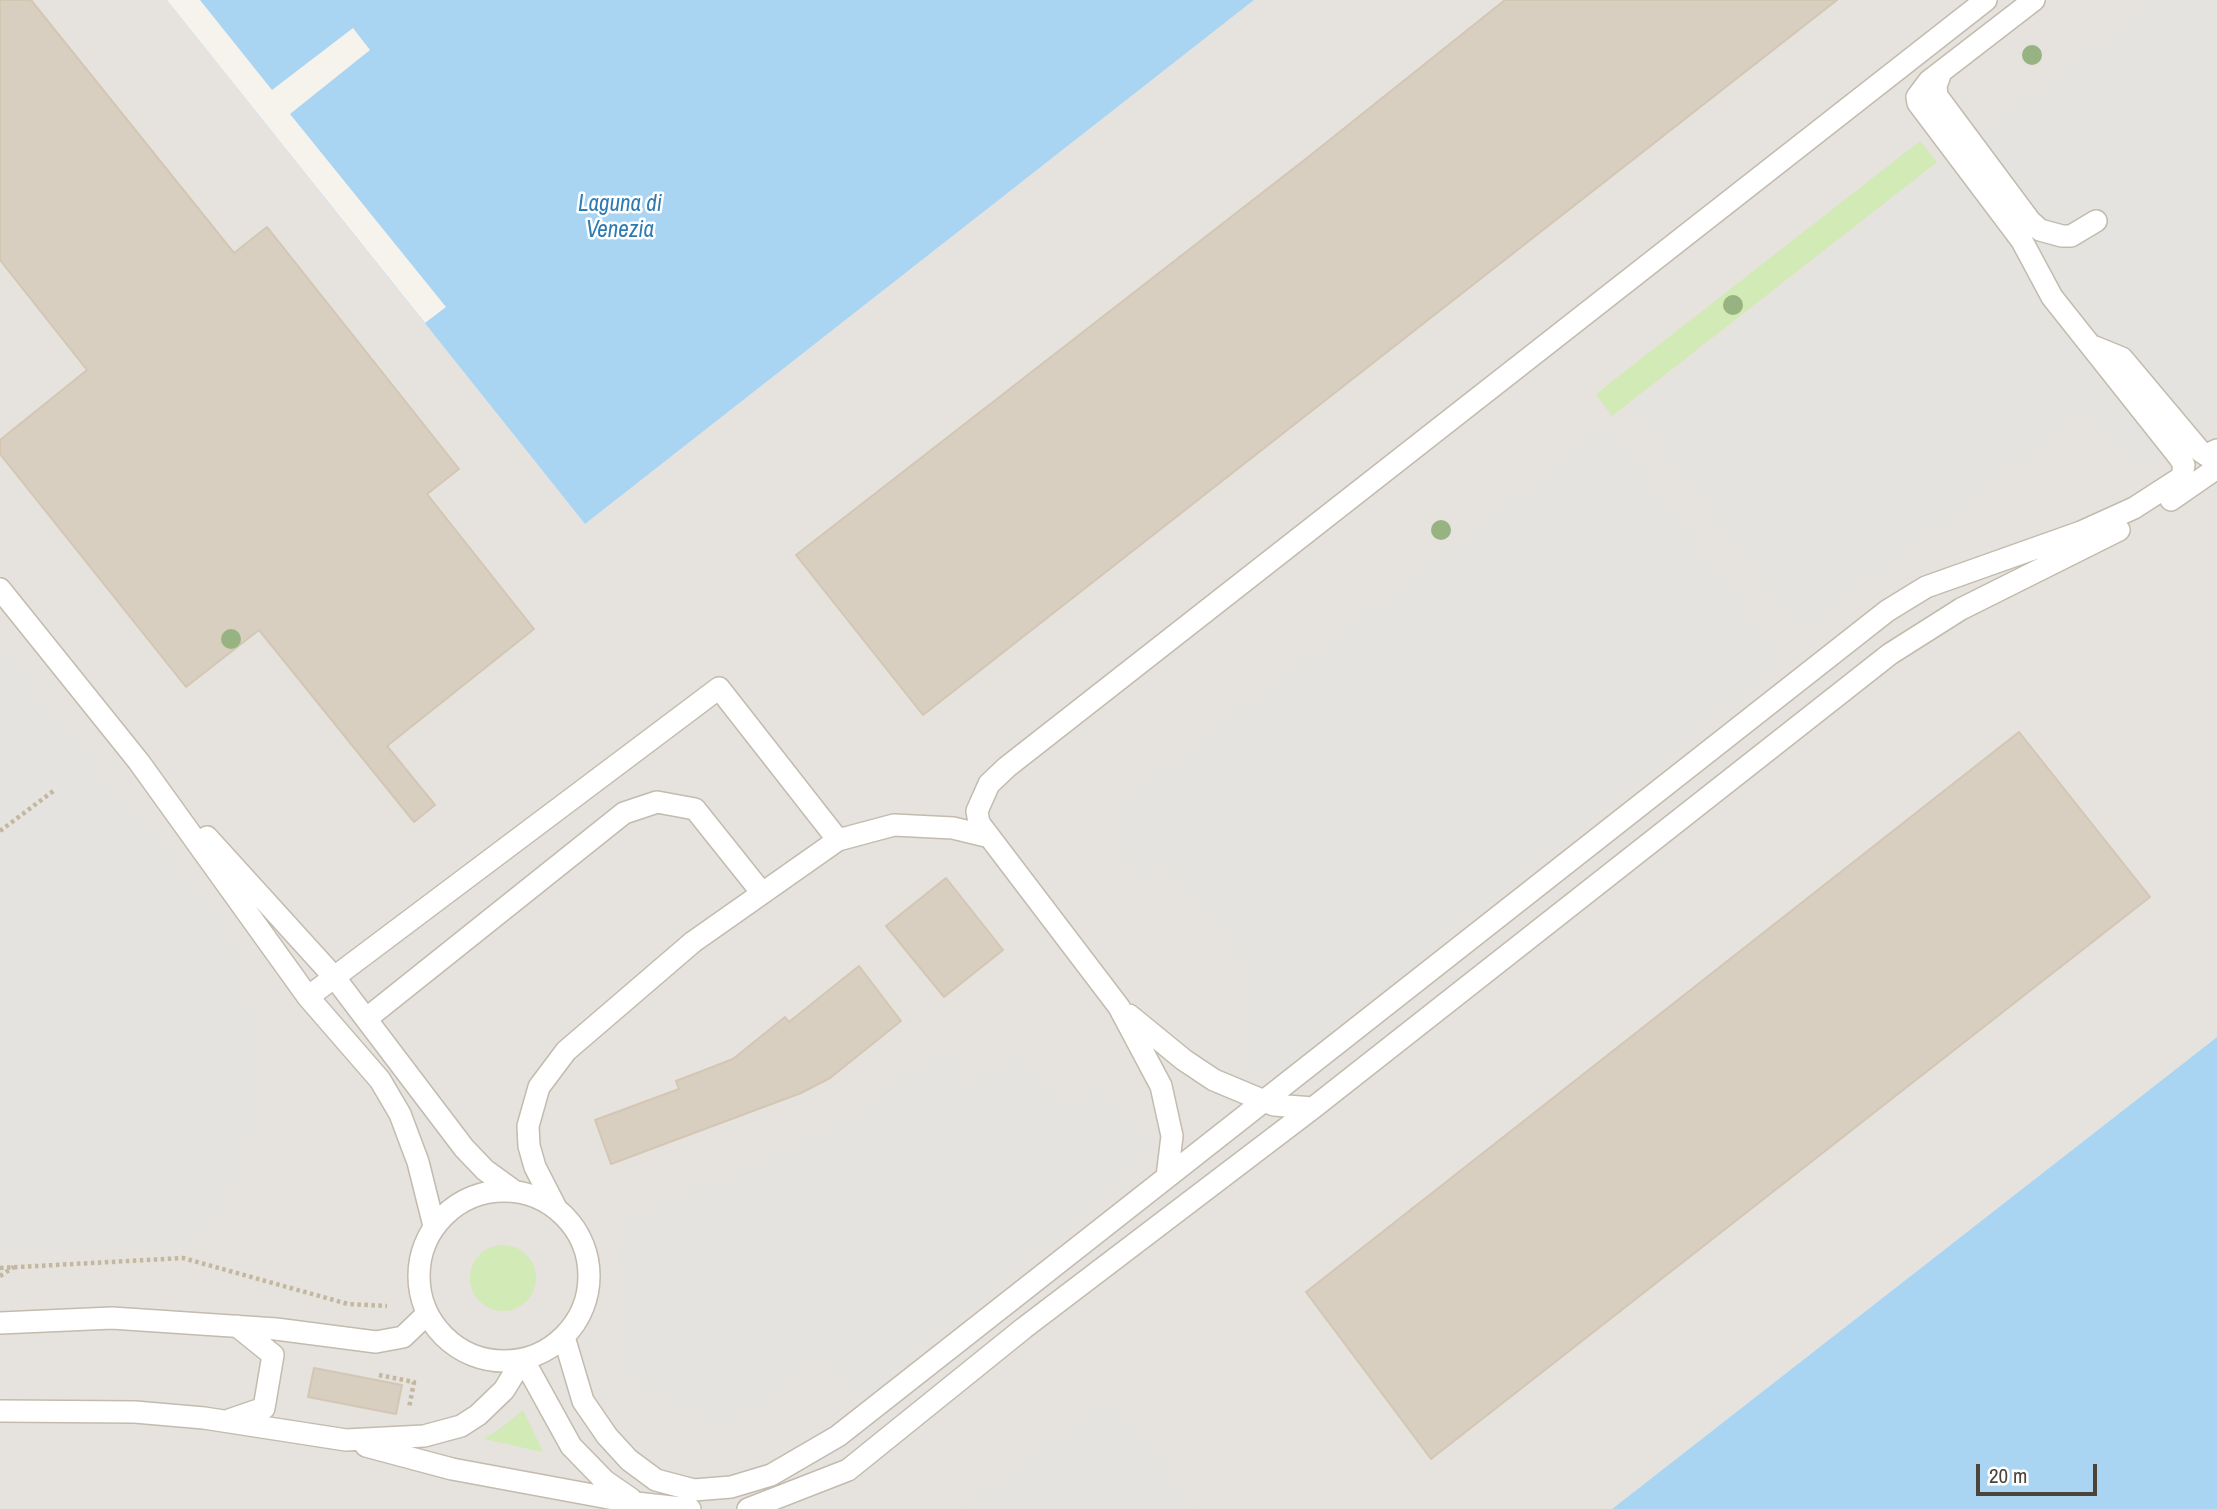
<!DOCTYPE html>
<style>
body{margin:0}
#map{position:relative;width:2217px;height:1509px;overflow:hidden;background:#f6f3ec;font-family:"Archivo Narrow",sans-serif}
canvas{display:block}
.scale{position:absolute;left:1976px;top:1464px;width:121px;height:32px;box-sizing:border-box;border:4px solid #4b4439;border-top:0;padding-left:9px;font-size:21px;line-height:24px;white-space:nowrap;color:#4b4439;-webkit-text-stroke:5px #fff;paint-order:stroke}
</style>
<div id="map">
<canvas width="2217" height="1509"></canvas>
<div class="scale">20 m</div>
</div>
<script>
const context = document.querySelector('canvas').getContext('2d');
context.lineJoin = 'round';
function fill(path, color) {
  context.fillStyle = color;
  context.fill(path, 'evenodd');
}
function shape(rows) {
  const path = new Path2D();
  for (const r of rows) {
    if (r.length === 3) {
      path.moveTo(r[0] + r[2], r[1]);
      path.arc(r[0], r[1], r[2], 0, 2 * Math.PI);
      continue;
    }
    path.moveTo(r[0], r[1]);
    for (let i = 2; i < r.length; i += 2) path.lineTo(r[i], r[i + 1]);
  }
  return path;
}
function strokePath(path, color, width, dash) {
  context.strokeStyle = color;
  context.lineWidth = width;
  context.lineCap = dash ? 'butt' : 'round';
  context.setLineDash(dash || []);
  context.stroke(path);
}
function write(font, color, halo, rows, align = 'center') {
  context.font = font + ' "Archivo Narrow",sans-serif';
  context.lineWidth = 5;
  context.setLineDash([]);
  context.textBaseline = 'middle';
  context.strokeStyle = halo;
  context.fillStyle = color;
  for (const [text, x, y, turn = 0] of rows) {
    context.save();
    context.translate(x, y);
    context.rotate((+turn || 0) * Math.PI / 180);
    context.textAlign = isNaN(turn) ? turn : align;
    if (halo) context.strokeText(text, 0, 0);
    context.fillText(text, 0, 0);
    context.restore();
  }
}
const industrial = shape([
 [0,0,167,0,585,524,1254,0,2217,0,2217,1037,1612,1509,0,1509]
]);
const green = shape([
 [1920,141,1937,162,1612,416,1596,394],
 [503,1278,33],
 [523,1410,543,1452,484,1439,501,1428]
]);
const parking = shape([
 [2150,0,2217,0,2217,417,2140,477,2082,413,1803,635,1628,408],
 [1607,423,1787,659,1439,945,1280,1072,1247,1069,1241,960,1164,864,1127,893,1117,802],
 [0,642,229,927,254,1017,259,1117,240,1174,219,1220,189,1246,0,1253],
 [944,1046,973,1083,1021,1049,1056,1101,1104,1087,1158,1150,864,1401,826,1357,731,1428,684,1414,629,1376,613,1341,621,1291,610,1226,830,1128],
 [1111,1392,1198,1509,961,1509]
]);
const water = shape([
 [167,0,1254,0,585,524],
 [2217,1037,2217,1509,1612,1509]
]);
const pier = shape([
 [167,0,200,0,272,90,353,28,370,50,290,114,446,307,425,323]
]);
const building = shape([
 [0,0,31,0,234,253,267,227,459,469,427,494,534,629,387,746,435,805,414,822,259,630,186,687,0,454,0,440,87,370,0,260,0,0],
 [1505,0,1837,0,923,715,796,555,1307,158,1505,0],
 [2019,732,2150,897,1431,1459,1306,1292,2019,732],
 [946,878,1003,950,944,997,886,926,946,878],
 [859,966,901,1021,830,1078,801,1093,611,1164,595,1120,679,1089,676,1081,733,1059,785,1017,789,1022,859,966],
 [314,1368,402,1385,396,1414,308,1397,314,1368]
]);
const path = shape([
 [0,831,56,789],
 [0,1268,183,1258,348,1304,387,1306],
 [0,1276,14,1267],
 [379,1375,414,1382,409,1408]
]);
const lane = shape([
 [1941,72,1936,86,1937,96,2030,221,2040,230,2062,236,2071,236,2096,221],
 [2095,347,2122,358,2200,451,2206,455,2217,450],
 [2171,500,2217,468],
 [0,589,139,762,308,997,380,1080,400,1114,418,1162,434,1226],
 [207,837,335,978,464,1148,485,1170,514,1191],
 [308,997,719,688,838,840],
 [1129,1015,1184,1060,1214,1080,1274,1105,1313,1108],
 [366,1019,624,813,657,802,695,809,762,893],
 [1167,1177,1172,1136,1161,1086,1119,1007,979,823,977,811,989,784,1007,767,1986,0],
 [504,1276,85],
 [556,1208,535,1167,529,1146,528,1126,539,1087,566,1051,693,942,838,840,894,825,953,828,986,836],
 [0,1323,112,1318,276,1329,376,1342,403,1337,427,1314],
 [564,1337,583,1401,607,1436,629,1460,656,1480,694,1490,731,1487,771,1475,838,1436,1887,611,1926,587,2081,532,2134,508,2182,477,2184,465,2179,457,2052,297,2022,241,1918,103,1917,97,1929,81,2034,0],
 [523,1359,571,1446,605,1481,631,1499],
 [0,1411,135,1412,204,1418,346,1440,424,1436,461,1426,478,1415,504,1390,523,1359],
 [229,1420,264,1408,273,1355,237,1326],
 [366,1446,452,1469,636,1503,690,1509],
 [748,1509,848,1470,1024,1328,1313,1108,1890,654,1961,609,2119,530]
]);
const trees = [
 [2032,55],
 [1733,305],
 [1441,530],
 [231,639]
];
const waterNames = [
 ["Laguna di",620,205],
 ["Venezia",620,231]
];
fill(industrial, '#e6e2dd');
fill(green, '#d2eab5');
fill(parking, '#e5e3e0');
fill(water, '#a9d4f2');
fill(pier, '#f6f3ec');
fill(building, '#d8cfc1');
strokePath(building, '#d3c7b4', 2);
strokePath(lane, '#c2bbae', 24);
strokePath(path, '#c4b79f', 4.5, [3.5, 3.5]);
strokePath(lane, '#fff', 21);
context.fillStyle = '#97b381';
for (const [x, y] of trees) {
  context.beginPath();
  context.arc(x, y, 10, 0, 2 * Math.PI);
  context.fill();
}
write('italic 23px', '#2e7ab2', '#fff', waterNames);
</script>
